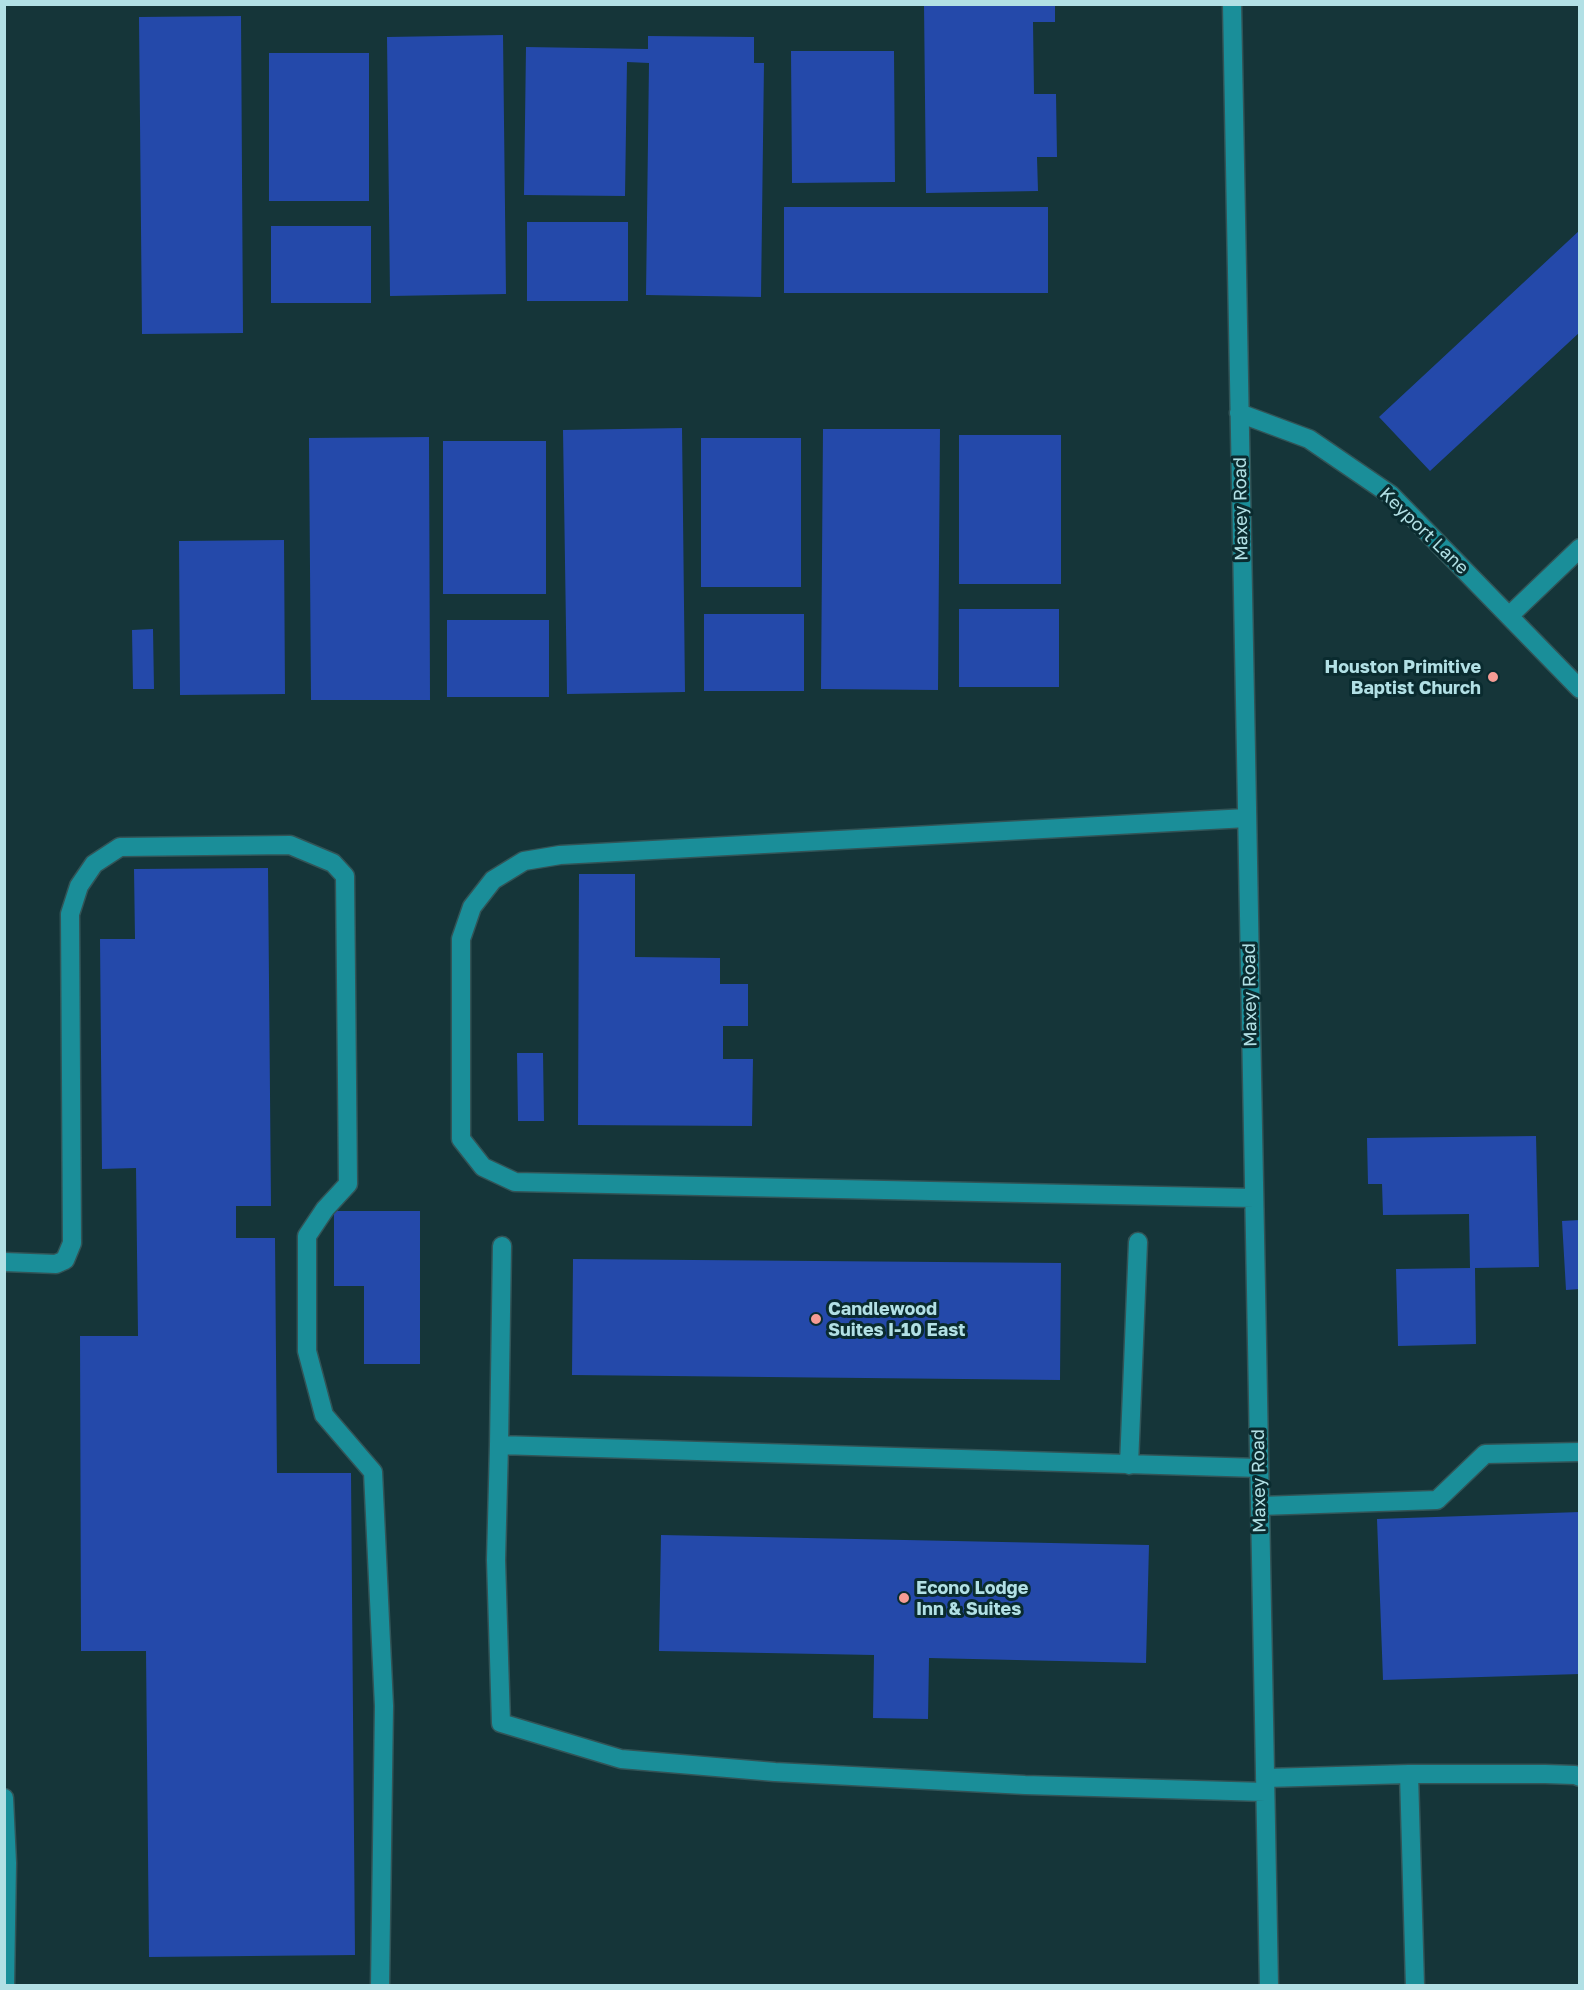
<!DOCTYPE html>
<style>
body{margin:0}
#map{position:relative;width:1584px;height:1990px;overflow:hidden;background:#153539;font-family:"Golos Text",sans-serif}
canvas{display:block}
.frame{position:absolute;inset:0;border:6px solid #b2e0e5;pointer-events:none}
</style>
<div id="map">
<canvas width="1584" height="1990"></canvas>
<div class="frame"></div>
</div>
<script>
const context = document.querySelector('canvas').getContext('2d');
context.lineJoin = 'round';
function fill(path, color) {
  context.fillStyle = color;
  context.fill(path, 'evenodd');
}
function shape(rows) {
  const path = new Path2D();
  for (const r of rows) {
    path.moveTo(r[0], r[1]);
    for (let i = 2; i < r.length; i += 2) path.lineTo(r[i], r[i + 1]);
  }
  return path;
}
function strokePath(path, color, width, dash) {
  context.strokeStyle = color;
  context.lineWidth = width;
  context.lineCap = dash ? 'butt' : 'round';
  context.setLineDash(dash || []);
  context.stroke(path);
}
function write(font, color, halo, rows, align = 'center') {
  context.font = font + ' "Golos Text",sans-serif';
  context.lineWidth = 6;
  context.setLineDash([]);
  context.textBaseline = 'middle';
  context.strokeStyle = halo;
  context.fillStyle = color;
  for (const [text, x, y, turn = 0] of rows) {
    context.save();
    context.translate(x, y);
    context.rotate((+turn || 0) * Math.PI / 180);
    context.textAlign = isNaN(turn) ? turn : align;
    if (halo) context.strokeText(text, 0, 0);
    context.fillText(text, 0, 0);
    context.restore();
  }
}
const building = shape([
 [924,4,1055,4,1055,22,1033,22,1034,94,1056,94,1057,157,1037,157,1038,191,926,193],
 [241,16,243,333,142,334,139,17],
 [503,35,506,294,390,296,387,37],
 [648,36,754,37,754,63,764,63,761,297,646,295,649,63,627,62,625,196,524,195,526,47,648,49],
 [791,51,894,51,895,182,792,183],
 [269,53,369,53,369,201,269,201],
 [784,207,1048,207,1048,293,784,293],
 [527,222,628,222,628,301,527,301],
 [271,226,371,226,371,303,271,303],
 [1580,230,1580,332,1430,471,1379,417],
 [682,428,685,692,567,694,563,430],
 [823,429,940,429,938,690,821,689],
 [959,435,1061,435,1061,584,959,584],
 [429,437,430,700,311,700,309,438],
 [701,438,801,438,801,587,701,587],
 [443,441,546,441,546,594,443,594],
 [284,540,285,694,180,695,179,541],
 [959,609,1059,609,1059,687,959,687],
 [704,614,804,614,804,691,704,691],
 [447,620,549,620,549,697,447,697],
 [153,629,154,689,133,689,132,630],
 [268,868,271,1206,236,1206,236,1238,275,1238,277,1473,351,1473,355,1955,149,1957,146,1651,81,1651,80,1336,138,1336,136,1168,102,1169,100,939,135,939,134,869],
 [579,874,635,874,635,957,720,958,720,984,748,984,748,1026,723,1026,723,1059,753,1059,752,1126,578,1125],
 [517,1053,543,1053,544,1121,518,1121],
 [1536,1136,1539,1267,1475,1268,1476,1344,1398,1346,1396,1269,1470,1268,1469,1214,1383,1215,1382,1184,1368,1184,1367,1138],
 [334,1211,420,1211,420,1364,364,1364,364,1286,334,1286],
 [1580,1220,1580,1289,1566,1290,1562,1221],
 [573,1259,1061,1263,1060,1380,572,1375],
 [1580,1512,1580,1674,1383,1680,1377,1519],
 [661,1535,1149,1545,1146,1663,929,1658,928,1719,873,1718,874,1655,659,1651]
]);
const minor = shape([
 [1232,4,1269,1986],
 [1239,413,1309,439,1391,495,1580,689],
 [1509,616,1580,548],
 [1247,818,560,855,524,861,493,880,472,907,461,939,461,1139,483,1167,515,1182,1254,1198],
 [502,1246,499,1445,1259,1468],
 [4,1262,56,1264,65,1260,72,1243,70,914,79,886,94,864,120,847,290,845,333,863,345,876,348,1184,325,1209,307,1236,307,1351,324,1415,373,1472,384,1706,380,1986],
 [499,1445,496,1560,501,1723,621,1759,775,1772,1025,1785,1265,1792],
 [1129,1465,1138,1242],
 [1260,1506,1437,1500,1485,1454,1580,1452],
 [1409,1774,1545,1774,1575,1775,1580,1777],
 [1265,1778,1409,1774,1415,1986],
 [4,1798,7,1863,5,1986]
]);
const markers = [
 [1493,677,6,"#f59c95"],
 [816,1319,6,"#f59c95"],
 [904,1598,6,"#f59c95"]
];
const streetNames = [
 ["Maxey Road",1241,509,-91],
 ["Keyport Lane",1424,531,44],
 ["Maxey Road",1250,995,-91],
 ["Maxey Road",1259,1481,-91]
];
const poiNames = [
 ["Houston Primitive",1481,667,"right"],
 ["Baptist Church",1481,688,"right"],
 ["Candlewood",828,1309],
 ["Suites I-10 East",828,1330],
 ["Econo Lodge",916,1588],
 ["Inn & Suites",916,1609]
];
fill(building, '#2449aa');
strokePath(minor, '#325457', 21);
strokePath(minor, '#1a8e99', 18);
for (const [x, y, r, color] of markers) {
  const dot = new Path2D();
  dot.arc(x, y, r, 0, 2 * Math.PI);
  context.fillStyle = color;
  context.fill(dot);
  strokePath(dot, '#0a2b2f', 2);
}
write('18px', '#b2e0e5', '#0a2b2f', streetNames);
write('bold 18px', '#b2e0e5', '#0a2b2f', poiNames, 'left');
</script>
